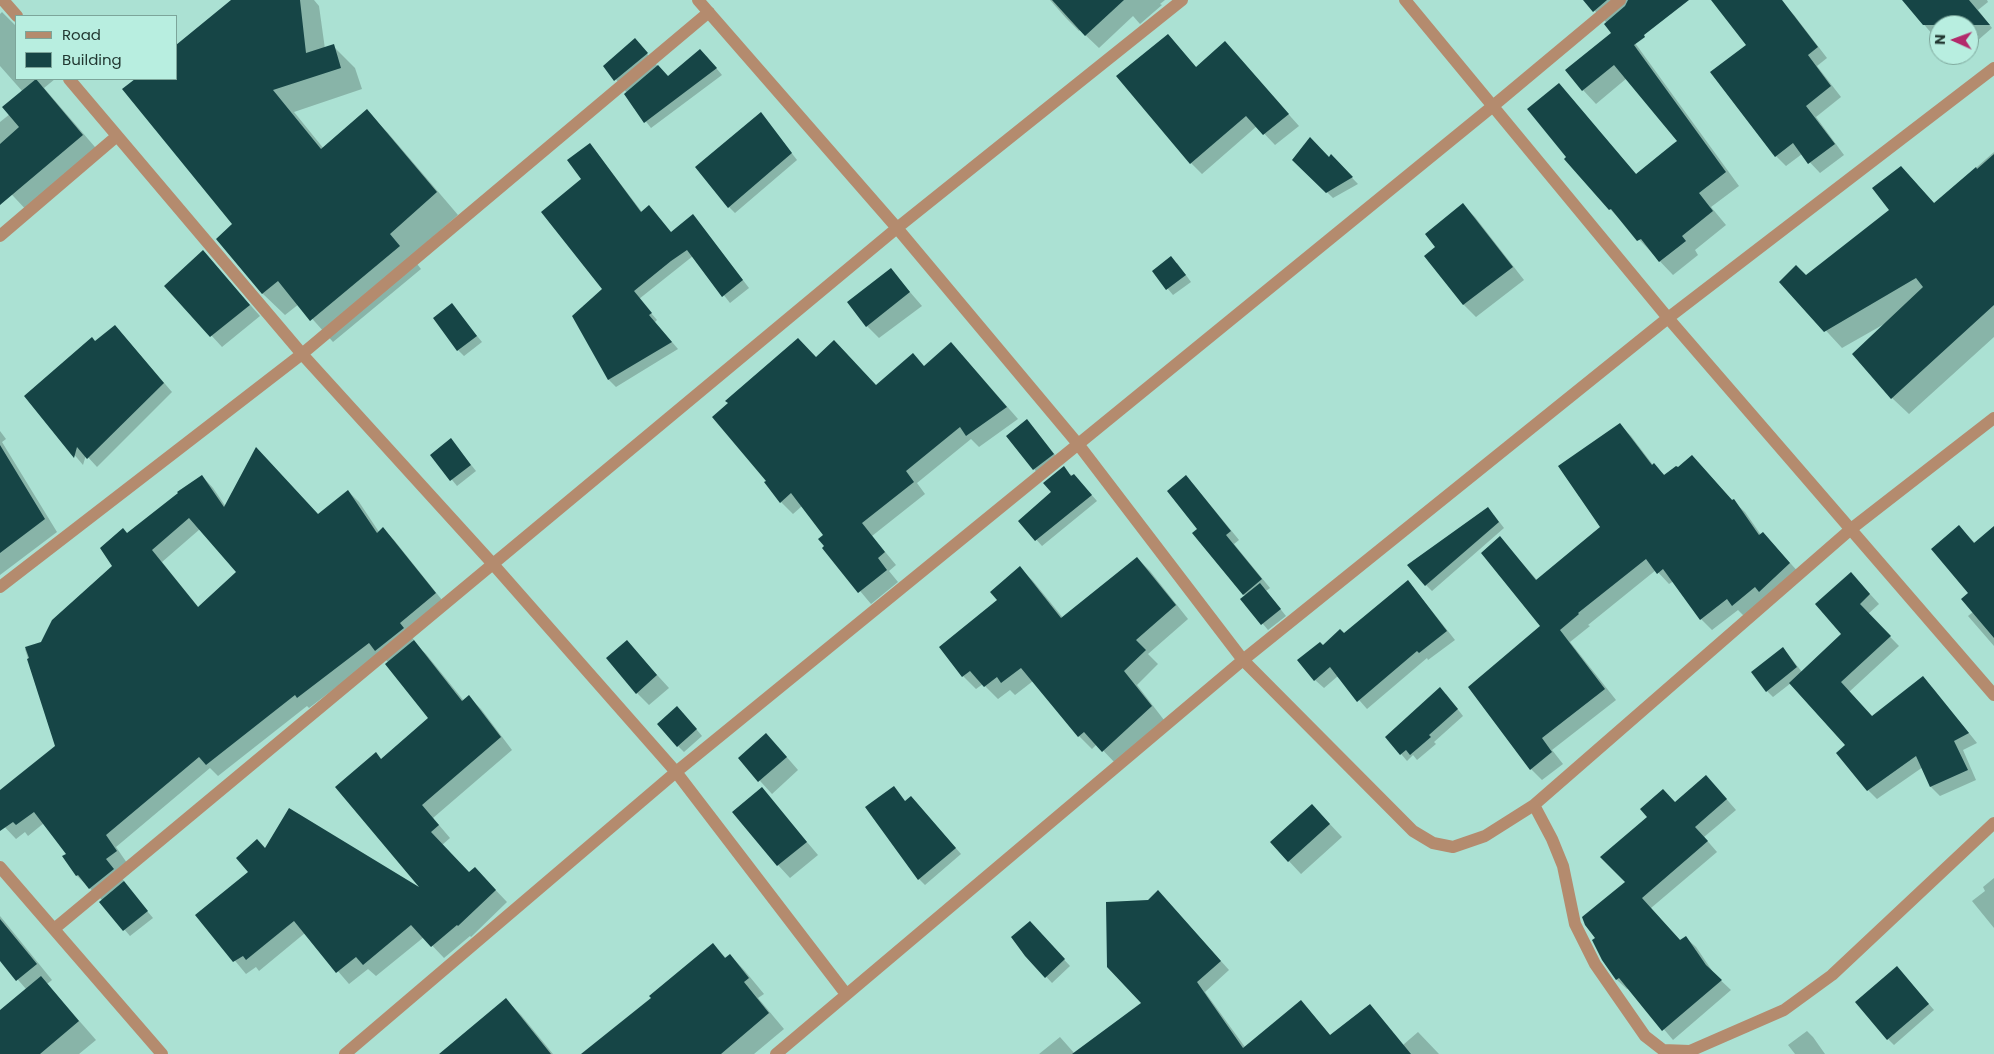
<!DOCTYPE html>
<style>
body{margin:0}
#map{position:relative;width:1994px;height:1054px;overflow:hidden;background:#abe1d3;font-family:Poppins,sans-serif}
canvas{display:block}
.legend{position:absolute;left:15px;top:15px;width:162px;height:65px;box-sizing:border-box;background:#b8eee0;border:1px solid #7ca59a;margin:0;padding:6px 9px;list-style:none;font-size:15px;color:#223832}
.legend li{display:flex;align-items:center;gap:10px;height:25px}
.legend b{width:25px;border:1px solid #7ca59a}
.north{position:absolute;left:1929px;top:15px;width:50px;height:50px;box-sizing:border-box;background:#b8eee0;border:1px solid #7ca59a;border-radius:50%;rotate:272deg;font-size:14px;font-weight:700;line-height:20px;text-align:center;color:#223832}
.north::after{content:'';display:block;margin:auto;width:18px;height:22px;background:#b32a6b;clip-path:polygon(50% 0,100% 100%,50% 72%,0 100%)}
</style>
<div id="map">
<canvas width="1994" height="1054"></canvas>
<ul class="legend">
<li><b style="height:6px;background:#b48b6e"></b>Road</li>
<li><b style="height:14px;background:#164546"></b>Building</li>
</ul>
<div class="north">N</div>
</div>
<script>
const context = document.querySelector('canvas').getContext('2d');
context.lineJoin = 'round';
function fill(path, color) {
  context.fillStyle = color;
  context.fill(path, 'evenodd');
}
function shape(rows) {
  const path = new Path2D();
  for (const r of rows) {
    path.moveTo(r[0], r[1]);
    for (let i = 2; i < r.length; i += 2) path.lineTo(r[i], r[i + 1]);
  }
  return path;
}
function strokePath(path, color, width, dash) {
  context.strokeStyle = color;
  context.lineWidth = width;
  context.lineCap = dash ? 'butt' : 'round';
  context.setLineDash(dash || []);
  context.stroke(path);
}
const shadow = shape([
 [233,0,314,0,319,6,325,49,333,46,355,68,362,89,294,112,324,149,366,111,388,133,458,215,411,256,421,269,333,342,299,304,285,315,263,294,217,240,234,224,124,89,137,79,176,79],
 [1050,0,1165,0,1160,4,1162,5,1140,24,1133,16,1099,48,1080,30,1079,31,1066,18],
 [1584,0,1638,0,1610,26],
 [1731,0,1771,0,1784,5,1794,15,1827,58,1817,66,1841,97,1816,117,1844,155,1820,173,1802,154,1786,166,1776,156,1747,46],
 [1903,0,1987,0,1988,2,1978,10,1992,28,1969,48,1969,25,1939,25,1939,42],
 [2,12,16,26,16,79,55,79,44,88,101,154,30,214,0,182,0,122,10,114,23,92,0,66,0,14],
 [1168,35,1197,68,1225,43,1299,126,1275,145,1257,126,1202,174,1191,163],
 [635,40,668,78,706,56,722,75,651,128,625,95,627,93,605,66],
 [1635,43,1739,186,1711,207,1726,225,1695,250,1698,255,1673,275,1610,209,1568,158,1559,85,1637,175,1678,141,1627,78,1596,104,1583,90],
 [1952,55,1961,55,1956,59],
 [766,120,797,160,735,213,729,207],
 [590,144,642,212,649,206,671,233,693,215,749,288,730,303,693,256,639,299,657,320,655,322,678,349,616,387,609,380,573,316,603,289,582,179],
 [1994,152,1994,337,1909,414,1892,398,1886,323,1842,348,1781,282,1806,277,1891,211,1901,167,1935,204],
 [1331,156,1358,184,1333,198,1294,160,1329,158],
 [1463,205,1475,217,1524,280,1476,317,1464,305,1426,256,1437,247],
 [203,252,260,316,222,347,166,286],
 [1177,263,1191,282,1173,295,1153,271],
 [891,270,922,306,879,338,867,326],
 [452,305,482,342,464,356,458,350],
 [123,335,172,392,97,467,86,455,83,465,25,396,95,342],
 [962,355,1018,419,979,447,971,439,917,483,925,494,872,536,896,565,889,571,898,582,871,604,824,548,825,535,802,506,793,514,781,502,816,358,876,387,925,367],
 [1620,425,1631,436,1653,465,1666,476,1678,469,1692,456,1733,501,1745,512,1761,535,1763,533,1801,575,1744,616,1738,610,1712,630,1701,619,1674,581,1669,584,1656,570,1588,625,1590,626,1570,642,1616,700,1552,750,1563,764,1542,780,1531,769,1542,626,1500,538,1537,580,1602,527],
 [1033,427,1059,460,1040,476,1007,437],
 [0,431,6,439,2,442,57,532,0,575],
 [456,446,476,471,457,486,432,455],
 [1070,474,1080,482,1097,501,1042,546,1020,521],
 [202,476,213,488,226,507,318,515,348,491,359,502,379,532,383,529,394,540,446,605,410,635,414,640,412,641,426,654,464,701,469,697,481,709,512,750,433,818,450,838,442,845,470,874,487,881,507,902,471,937,470,936,444,958,424,937,376,976,368,969,349,984,305,933,259,971,256,967,246,974,197,915,250,872,265,849,423,891,381,760,430,718,389,663,380,654,309,708,307,706,218,776,210,768,116,847,127,863,116,871,124,881,123,882,153,918,130,936,101,902,103,901,77,876,64,857,68,854,44,823,28,836,25,832,16,839,0,822,0,791,57,747,25,649,42,643,113,566,127,534],
 [200,529,238,573,199,608,162,562],
 [1194,485,1239,540,1234,544,1270,588,1266,591,1286,616,1268,630,1242,599,1246,597,1194,533,1199,529],
 [1494,515,1504,528,1432,591,1426,585],
 [1959,527,1975,543,1994,527,1994,646,1968,616,1973,612],
 [1137,558,1150,571,1188,619,1148,654,1158,664,1137,685,1164,720,1116,764,1097,744,1092,749,1079,736,1033,681,1015,695,1010,690,998,699,983,684,976,689,963,676,999,601,1020,568,1033,581,1063,618],
 [1408,581,1455,640,1428,660,1427,658,1367,709,1338,676,1324,688,1315,680,1323,646,1344,634],
 [1860,583,1879,604,1868,614,1899,646,1849,692,1872,718,1932,687,1977,743,1963,750,1976,780,1940,796,1931,787,1923,767,1877,799,1868,790,1847,745,1791,683,1773,697,1767,691,1783,648,1802,672,1843,634],
 [627,642,669,688,649,705,637,693],
 [1446,694,1463,716,1434,742,1436,744,1417,760,1413,755,1407,761,1387,737],
 [683,713,702,736,684,752,678,746],
 [778,747,798,770,772,794,740,759],
 [1716,787,1736,810,1704,837,1717,852,1651,908,1681,941,1686,938,1696,947,1715,975,1731,990,1673,1040,1629,988,1627,989,1617,980,1603,959,1627,882,1675,803],
 [762,789,818,855,790,878,778,865],
 [906,802,916,803,961,854,925,885,919,879],
 [1312,805,1342,837,1301,874,1271,842],
 [1994,878,1994,928,1972,901,1985,891,1983,887],
 [1167,901,1229,970,1205,992,1250,1054,1125,1054,1143,1004],
 [0,916,52,980,47,984,96,1040,79,1054,0,1054,0,1012,26,989,0,959],
 [1036,929,1070,966,1052,983,1026,955],
 [713,945,726,958,730,955,745,971,764,994,758,998,784,1029,754,1054,585,1054,653,998],
 [1903,974,1934,1010,1894,1045,1888,1039],
 [506,1000,521,1015,553,1054,456,1054],
 [1301,1001,1331,1036,1403,1045,1418,1032,1439,1054,1254,1054],
 [1807,1031,1813,1037,1825,1054,1795,1054,1788,1045],
 [1060,1037,1075,1054,1039,1054]
]);
const building = shape([
 [231,0,300,0,306,53,334,44,341,68,273,90,321,149,367,109,437,192,390,234,400,246,310,321,278,281,262,294,216,239,232,224,122,89,135,79,176,79,176,45],
 [1052,0,1124,0,1085,36],
 [1583,0,1607,0,1593,12],
 [1628,0,1689,0,1644,35,1645,37,1634,45,1726,172,1699,193,1713,211,1682,236,1686,241,1659,262,1641,239,1637,241,1611,209,1609,210,1564,159,1566,157,1527,109,1559,83,1636,174,1673,144,1677,141,1614,65,1582,91,1565,70,1611,33,1604,24,1625,6],
 [1711,0,1782,0,1818,47,1808,55,1831,86,1806,106,1835,144,1808,164,1793,143,1775,157,1710,72,1746,45],
 [1902,0,1969,0,1990,25,1923,25],
 [1168,34,1196,67,1225,41,1289,114,1263,135,1246,116,1190,164,1116,76],
 [635,38,648,53,614,81,603,66],
 [700,49,717,68,644,123,624,94,658,65,668,76],
 [36,79,83,135,0,205,0,144,19,127,2,107],
 [761,112,792,153,728,208,695,167],
 [1310,137,1329,157,1331,154,1353,177,1326,193,1292,160],
 [590,143,641,212,649,205,671,232,693,214,743,280,722,297,687,250,671,261,634,291,652,313,649,315,672,342,608,380,572,316,602,289,541,212,581,179,567,160],
 [1994,154,1994,305,1891,399,1852,354,1923,287,1916,278,1824,332,1779,282,1796,265,1806,275,1889,210,1872,188,1901,166,1934,203,1976,167,1977,169],
 [1463,203,1513,267,1463,305,1424,256,1435,247,1425,234],
 [203,250,250,305,210,337,164,286],
 [1171,256,1186,275,1166,290,1152,271],
 [891,268,910,292,866,327,847,302],
 [452,303,477,336,457,351,433,318],
 [115,325,164,383,87,459,77,447,74,458,24,396,92,337,95,341],
 [798,338,816,357,834,340,876,385,913,353,924,366,951,342,1007,407,966,436,960,427,906,471,914,482,862,523,885,552,878,558,887,570,858,593,822,548,824,546,818,539,823,535,791,493,780,503,764,482,766,481,712,417,728,403,725,401],
 [1027,419,1054,454,1033,470,1006,436],
 [1620,423,1652,465,1654,463,1664,475,1676,466,1678,467,1692,455,1732,500,1734,499,1759,535,1763,532,1790,563,1759,592,1755,587,1732,606,1727,599,1700,620,1663,569,1657,574,1646,559,1578,613,1579,614,1560,630,1605,689,1542,738,1552,752,1530,770,1468,687,1540,626,1481,553,1500,536,1536,580,1600,527,1558,466],
 [451,438,471,465,450,481,430,455],
 [0,445,45,519,0,553],
 [256,447,318,514,348,490,377,533,383,527,436,593,400,623,404,628,375,651,369,643,297,698,295,695,206,765,199,757,106,835,117,851,106,859,114,869,89,889,78,875,76,876,62,856,66,854,34,812,16,825,13,822,0,831,0,790,55,746,27,659,29,658,25,647,41,642,52,620,112,566,100,548,123,528,127,533,178,493,177,492,202,475,224,507],
 [189,518,236,572,198,607,152,550],
 [1064,466,1071,476,1074,474,1092,495,1035,541,1018,521,1051,492,1043,483],
 [1186,475,1231,531,1226,535,1262,579,1243,595,1192,533,1197,529,1167,491],
 [1488,507,1499,522,1425,586,1407,565],
 [1959,525,1974,543,1994,526,1994,638,1961,599,1968,593,1931,549],
 [1137,557,1176,605,1136,640,1146,650,1124,671,1152,706,1102,752,1084,732,1078,737,1021,668,1001,683,997,677,984,687,970,671,962,677,939,647,997,600,990,592,1020,566,1061,618],
 [1851,572,1870,594,1860,604,1891,636,1841,682,1872,716,1923,676,1969,733,1954,741,1968,770,1930,787,1916,756,1867,791,1836,753,1845,745,1789,683,1841,634,1815,604],
 [1408,580,1447,631,1419,653,1417,651,1357,702,1330,667,1314,681,1297,660,1320,642,1323,645,1340,629,1344,633],
 [1260,583,1281,609,1261,625,1240,599],
 [414,640,462,701,469,695,501,737,422,805,439,825,431,832,469,872,475,867,496,890,458,926,457,925,431,947,411,925,363,965,356,957,336,973,294,921,246,960,243,956,233,962,195,915,248,872,236,858,257,839,265,848,289,808,419,887,335,787,376,752,381,759,428,718,385,664],
 [627,640,657,675,636,694,606,658],
 [1783,647,1797,667,1766,692,1751,672],
 [1440,687,1458,709,1429,735,1431,737,1410,755,1406,750,1400,755,1385,737],
 [677,706,697,729,677,747,657,724],
 [766,733,787,757,758,782,738,758],
 [1706,775,1727,799,1695,827,1708,841,1642,898,1680,940,1686,936,1706,965,1722,980,1662,1031,1619,978,1616,980,1602,960,1592,940,1595,938,1585,925,1582,917,1625,882,1600,857,1647,817,1640,809,1663,789,1675,802],
 [894,786,905,801,911,796,956,848,918,880,865,807],
 [762,787,807,842,777,866,732,812],
 [1312,804,1330,824,1288,862,1270,842],
 [124,881,148,911,123,931,99,902],
 [1158,890,1221,961,1197,982,1243,1048,1301,1000,1330,1035,1370,1004,1411,1054,1072,1054,1141,1003,1107,967,1106,902,1148,900],
 [0,919,37,964,16,981,0,961],
 [1030,921,1065,959,1045,978,1025,956,1011,937],
 [713,943,725,958,730,954,749,978,744,982,769,1013,721,1054,581,1054,651,998,649,996],
 [1897,966,1929,1004,1887,1040,1855,1002],
 [41,976,79,1021,40,1054,0,1054,0,1010],
 [506,998,551,1054,439,1054]
]);
const street = shape([
 [3,0,17,16],
 [698,0,897,228,1078,444,1243,660,1413,831,1433,843,1453,847,1485,836,1534,805,1851,529,1994,418],
 [1405,0,1668,318,1994,695],
 [69,79,302,354,492,563,676,772,846,994],
 [0,236,117,136],
 [0,587,302,354,709,12],
 [1534,805,1552,839,1563,866,1575,924,1595,964,1645,1036,1663,1050,1690,1051,1784,1010,1832,975,1994,823],
 [0,867,162,1054],
 [54,929,897,228,1182,0],
 [345,1054,676,772,1493,106,1620,0],
 [776,1054,1243,660,1668,318,1994,68]
]);
fill(shadow, '#0003');
fill(building, '#164546');
strokePath(street, '#b48b6e', 12);
</script>
